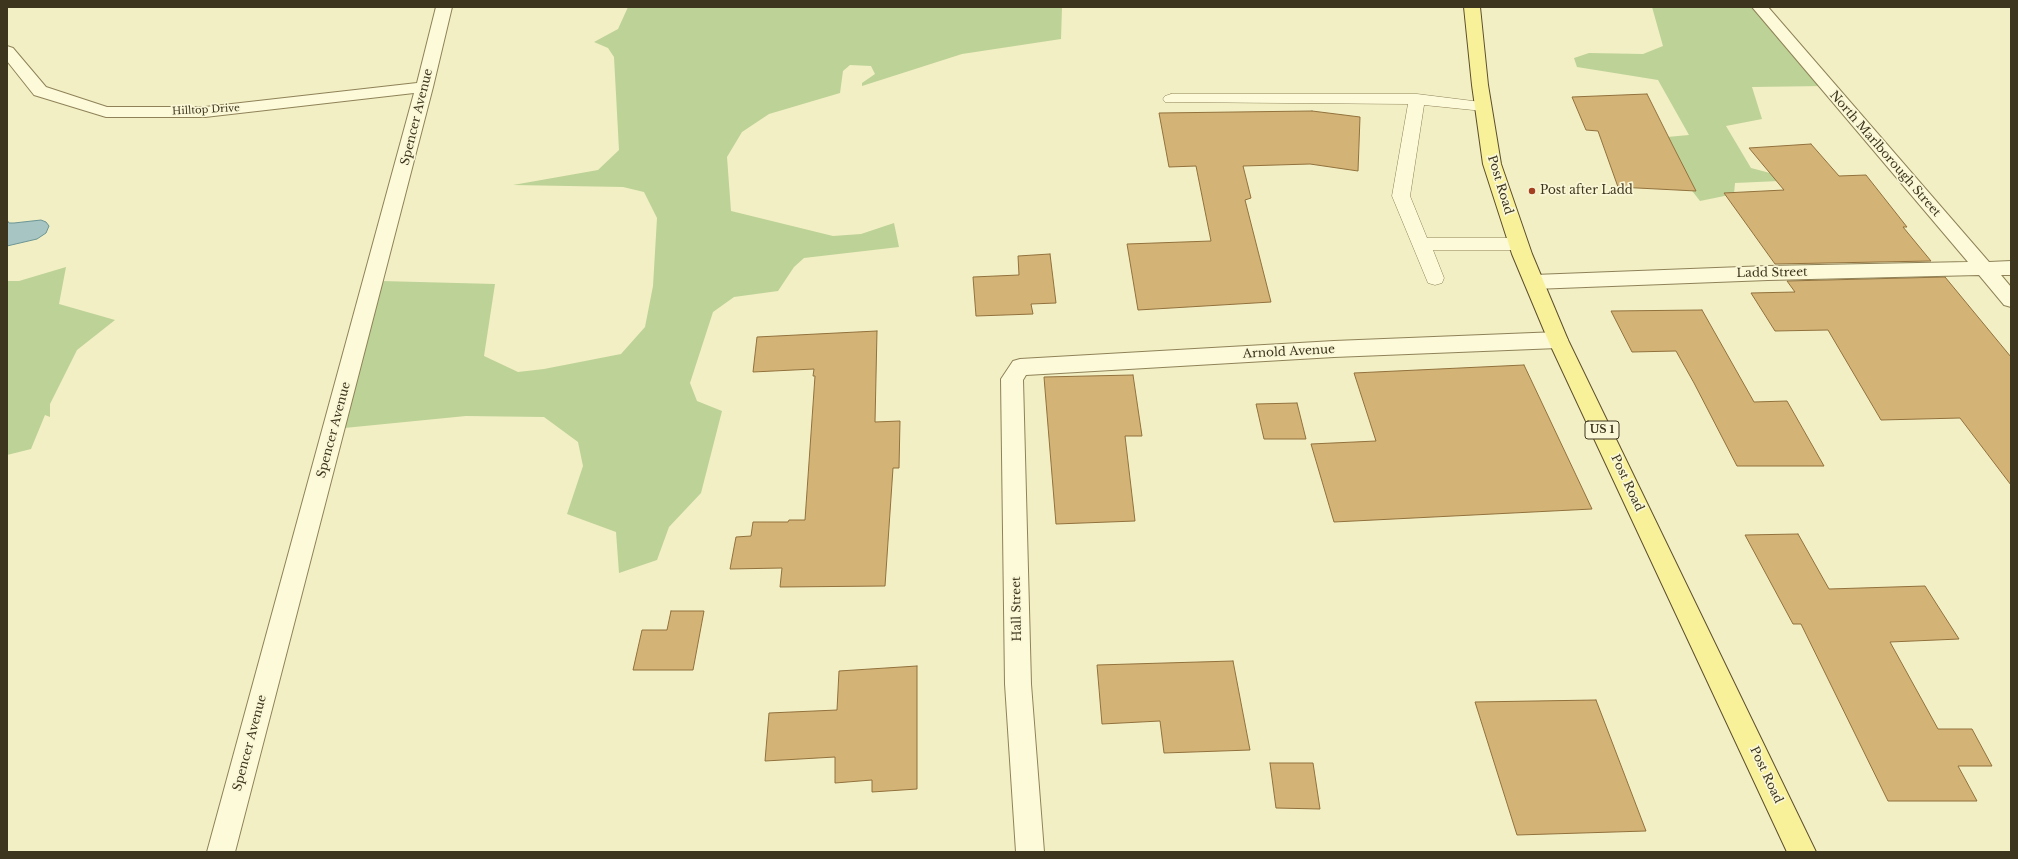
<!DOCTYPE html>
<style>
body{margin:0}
#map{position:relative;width:2018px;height:859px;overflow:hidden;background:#f2efc4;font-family:"Libre Baskerville",serif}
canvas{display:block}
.frame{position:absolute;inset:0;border:8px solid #3e351e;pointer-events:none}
</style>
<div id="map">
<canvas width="2018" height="859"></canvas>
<div class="frame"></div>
</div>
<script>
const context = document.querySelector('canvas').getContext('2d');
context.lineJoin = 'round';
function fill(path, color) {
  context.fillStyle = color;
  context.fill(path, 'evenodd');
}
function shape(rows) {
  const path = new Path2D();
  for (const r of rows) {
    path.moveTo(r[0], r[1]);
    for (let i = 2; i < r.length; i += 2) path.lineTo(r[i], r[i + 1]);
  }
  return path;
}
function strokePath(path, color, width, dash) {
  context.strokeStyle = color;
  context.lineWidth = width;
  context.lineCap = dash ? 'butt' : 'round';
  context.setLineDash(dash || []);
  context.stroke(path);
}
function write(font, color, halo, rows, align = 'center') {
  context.font = font + ' "Libre Baskerville",serif';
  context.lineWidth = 3.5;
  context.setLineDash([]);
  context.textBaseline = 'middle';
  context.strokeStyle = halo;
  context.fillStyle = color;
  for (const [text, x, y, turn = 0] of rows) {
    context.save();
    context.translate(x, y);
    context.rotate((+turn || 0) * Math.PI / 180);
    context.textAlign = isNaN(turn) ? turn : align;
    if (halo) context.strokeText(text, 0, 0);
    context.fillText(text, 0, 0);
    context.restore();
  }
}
const green = shape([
 [628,7,1062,7,1061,39,962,54,862,86,862,83,875,74,871,66,850,65,843,71,840,93,769,114,742,132,727,157,731,211,833,236,861,234,894,223,899,247,804,258,794,267,778,291,734,297,713,312,690,383,697,401,722,411,701,493,669,527,657,560,619,573,616,532,567,514,583,466,578,442,544,417,466,416,334,429,381,281,495,284,484,356,518,372,544,369,621,354,645,327,653,286,657,218,644,192,623,187,513,185,598,170,619,150,614,57,608,48,594,42,618,29],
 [1652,7,1759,7,1824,86,1752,87,1762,119,1726,126,1751,168,1770,173,1779,181,1735,183,1734,194,1700,201,1686,183,1645,139,1689,135,1658,80,1577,67,1574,58,1589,53,1643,54,1663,46],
 [66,267,59,304,115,320,77,350,50,404,50,417,45,415,31,449,7,455,7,281,19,281]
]);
const water = shape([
 [7,220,9,223,14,223,41,220,46,222,49,226,46,233,37,239,7,246,7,220]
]);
const building = shape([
 [1647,94,1673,146,1696,191,1618,187,1598,131,1586,130,1572,97,1647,94],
 [1312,111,1360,117,1358,171,1310,164,1243,166,1251,198,1245,200,1271,302,1138,310,1127,244,1211,241,1196,166,1169,167,1159,113,1312,111],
 [1811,144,1839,176,1866,175,1907,227,1903,227,1931,261,1775,264,1724,193,1784,190,1749,148,1811,144],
 [1050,254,1056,303,1031,304,1033,314,976,316,973,277,1019,275,1018,256,1050,254],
 [1945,277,2011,357,2011,485,1960,418,1881,420,1828,330,1775,331,1751,293,1795,292,1787,281,1945,277],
 [1702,310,1754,402,1787,401,1824,466,1737,466,1694,383,1676,351,1632,352,1611,311,1702,310],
 [877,331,875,422,900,421,899,468,893,468,885,586,780,587,782,568,730,569,736,537,751,536,753,522,788,522,789,520,805,520,815,376,813,376,814,369,753,372,757,337,877,331],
 [1524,365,1592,509,1334,522,1311,444,1376,441,1354,373,1524,365],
 [1133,375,1142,436,1125,436,1135,521,1056,524,1044,377,1133,375],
 [1297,403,1306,439,1264,439,1256,404,1297,403],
 [1798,534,1829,589,1925,586,1959,639,1890,642,1938,729,1972,729,1992,766,1958,766,1977,801,1888,801,1801,624,1793,624,1745,535,1798,534],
 [671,611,704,611,693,670,633,670,642,630,667,630,671,611],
 [1233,661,1250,750,1164,753,1160,721,1102,724,1097,665,1233,661],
 [917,666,917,789,872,792,872,780,835,783,835,757,765,761,769,713,837,710,839,671,917,666],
 [1596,700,1646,831,1517,835,1475,702,1596,700],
 [1270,763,1313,763,1320,809,1276,808,1270,763]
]);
const service = shape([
 [1171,94,1417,94,1489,103,1491,106,1489,109,1483,111,1424,105,1410,196,1427,238,1519,238,1525,240,1528,244,1525,248,1519,250,1433,250,1444,278,1442,283,1435,285,1428,283,1392,196,1408,104,1165,102,1163,99,1165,96,1171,94]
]);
const minor = shape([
 [436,7,452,7,433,87,235,852,207,852,414,93,205,117,106,117,34,95,7,61,7,46,13,48,46,87,107,107,205,107,417,83,436,7],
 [1752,7,1768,7,1989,262,2011,261,2011,275,2001,275,2011,287,2011,307,2004,305,1979,275,1768,280,1534,289,1527,287,1524,282,1527,277,1534,275,1768,266,1968,262,1752,7],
 [1558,332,1565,335,1568,340,1565,345,1558,348,1334,357,1026,375,1023,380,1031,684,1044,852,1016,852,1005,684,1001,379,1013,361,1020,359,1334,341,1558,332]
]);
const primary = shape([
 [1464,7,1480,7,1488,85,1501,164,1532,254,1568,340,1816,852,1787,852,1548,340,1512,254,1483,164,1472,85,1464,7]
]);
const markers = [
 [1532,191,4,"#a43f22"]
];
const farStreetnames = [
 ["Hilltop Drive",206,110,-3]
];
const shields = [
 [1602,430,34]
];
const shieldNames = [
 ["US 1",1602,430]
];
const streetNames = [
 ["Spencer Avenue",417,117,-76],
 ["North Marlborough Street",1885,154,49],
 ["Post Road",1500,185,73],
 ["Ladd Street",1772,273,-1],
 ["Arnold Avenue",1289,352,-3],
 ["Spencer Avenue",334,430,-75],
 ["Post Road",1627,483,65],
 ["Hall Street",1017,609,-91],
 ["Spencer Avenue",250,743,-75],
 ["Post Road",1766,775,65]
];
const poiNames = [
 ["Post after Ladd",1540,191]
];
fill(green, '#bdd297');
fill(water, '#a6c5c3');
strokePath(water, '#6c9594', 1);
fill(building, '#d4b377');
strokePath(building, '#91713c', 1);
strokePath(service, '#8f8258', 1);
strokePath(minor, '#8f8258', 2);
strokePath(primary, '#5d4e2d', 2);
fill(service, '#fcfad9');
fill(minor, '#fcfad9');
fill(primary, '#f8f199');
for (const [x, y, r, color] of markers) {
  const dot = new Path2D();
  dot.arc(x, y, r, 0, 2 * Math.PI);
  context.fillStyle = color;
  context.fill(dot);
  strokePath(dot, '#f9f7d5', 1.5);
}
write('10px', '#3e351e', '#f9f7d5', farStreetnames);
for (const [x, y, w] of shields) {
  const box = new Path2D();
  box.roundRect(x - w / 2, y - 9, w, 18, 3);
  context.fillStyle = '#f9f7d5';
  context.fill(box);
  strokePath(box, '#3e351e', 1);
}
write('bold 11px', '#3e351e', null, shieldNames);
write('12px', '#3e351e', '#f9f7d5', streetNames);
write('12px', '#3e351e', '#f9f7d5', poiNames, 'left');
</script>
